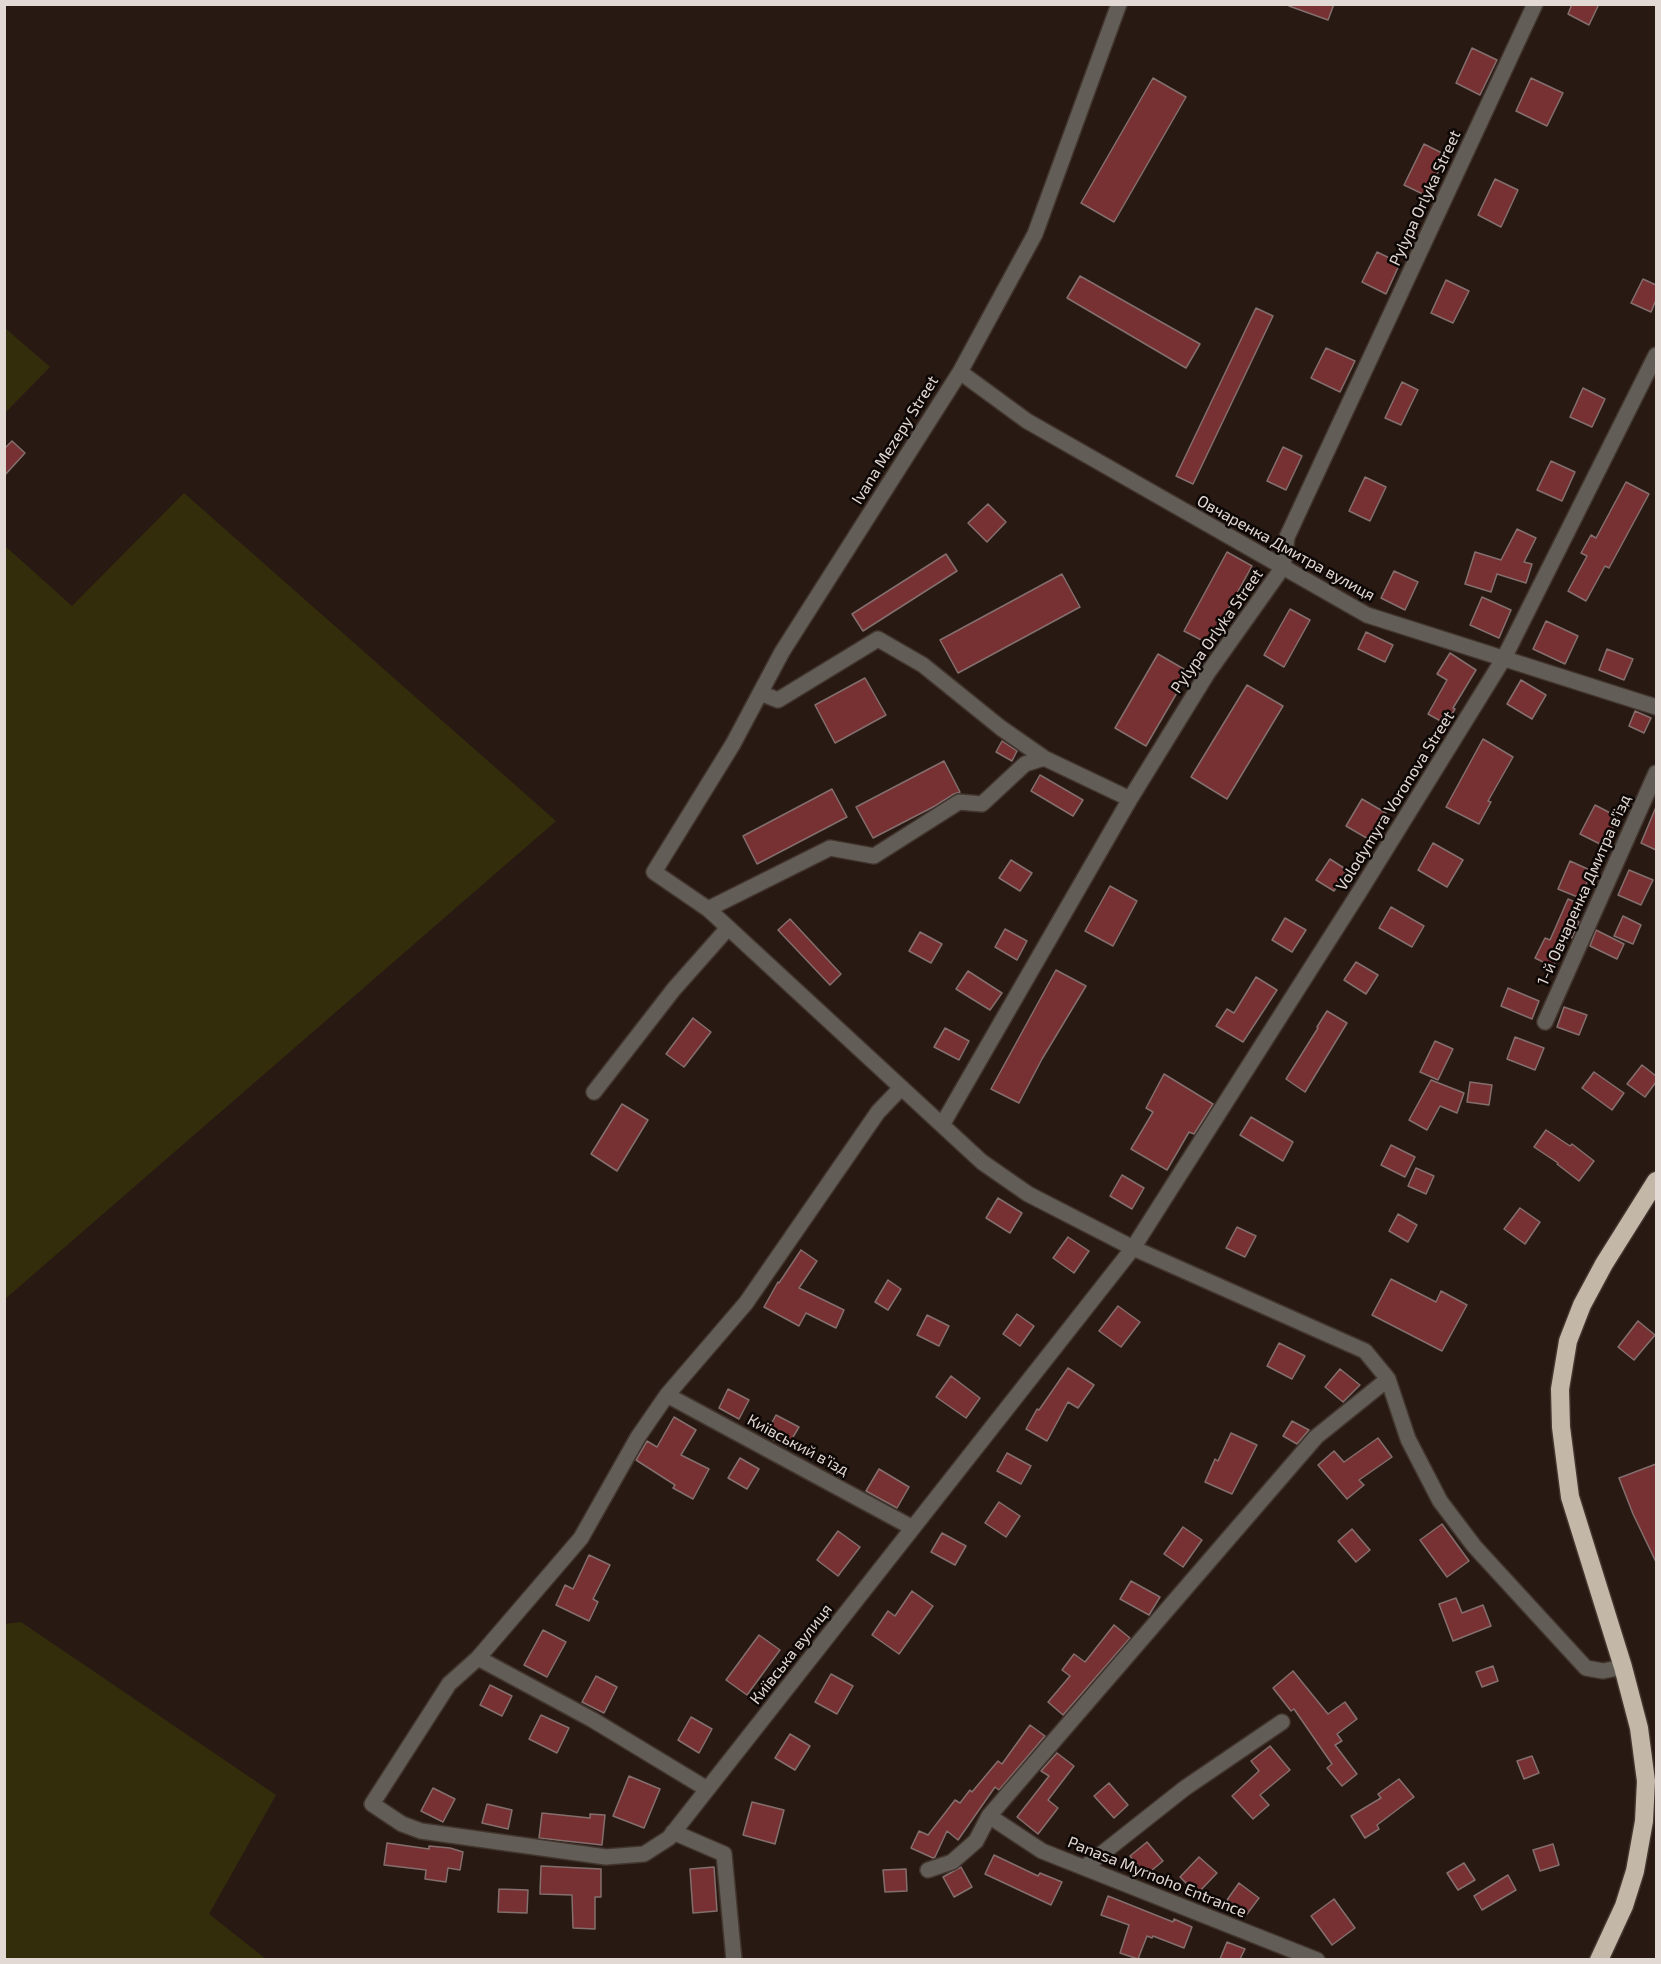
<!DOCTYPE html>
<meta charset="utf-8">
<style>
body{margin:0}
#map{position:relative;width:1661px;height:1964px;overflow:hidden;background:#281a13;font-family:"Exo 2",sans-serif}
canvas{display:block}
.frame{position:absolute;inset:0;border:6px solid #e3d9d4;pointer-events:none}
</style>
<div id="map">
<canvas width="1661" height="1964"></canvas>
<div class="frame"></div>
</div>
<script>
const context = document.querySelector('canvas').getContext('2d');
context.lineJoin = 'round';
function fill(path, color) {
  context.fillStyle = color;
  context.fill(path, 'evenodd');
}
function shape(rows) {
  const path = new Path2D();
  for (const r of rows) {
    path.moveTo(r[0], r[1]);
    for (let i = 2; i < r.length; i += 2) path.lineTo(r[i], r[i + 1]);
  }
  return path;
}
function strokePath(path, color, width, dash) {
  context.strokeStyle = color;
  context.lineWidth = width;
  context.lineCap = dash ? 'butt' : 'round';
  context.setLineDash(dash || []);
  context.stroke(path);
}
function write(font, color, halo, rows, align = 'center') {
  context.font = font + ' "Exo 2",sans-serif';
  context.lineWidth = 5;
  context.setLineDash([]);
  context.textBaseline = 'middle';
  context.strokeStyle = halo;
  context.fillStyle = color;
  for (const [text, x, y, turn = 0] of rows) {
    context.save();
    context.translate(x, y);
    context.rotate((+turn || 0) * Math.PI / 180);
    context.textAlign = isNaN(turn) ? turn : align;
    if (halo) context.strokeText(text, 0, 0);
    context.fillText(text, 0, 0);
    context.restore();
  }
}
const green = shape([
 [5,328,50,367,5,413],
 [184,493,556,821,5,1299,5,546,72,606],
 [21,1622,276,1795,209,1914,266,1959,5,1959,4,1624]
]);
const building = shape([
 [1289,4,1334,4,1328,20,1289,6,1289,4],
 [1572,4,1599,4,1589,25,1568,14,1572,4],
 [1472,48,1497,60,1480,95,1456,83,1472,48],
 [1153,78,1186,97,1114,222,1081,203,1153,78],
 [1531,78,1563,93,1547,126,1516,111,1531,78],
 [1424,144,1446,155,1427,196,1404,185,1424,144],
 [1495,179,1518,190,1501,227,1478,215,1495,179],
 [1377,252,1400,263,1386,294,1362,282,1377,252],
 [1080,276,1200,344,1186,368,1067,298,1080,276],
 [1643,279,1656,285,1656,300,1651,312,1631,303,1643,279],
 [1446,280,1469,291,1453,323,1431,313,1446,280],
 [1256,308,1273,316,1193,484,1176,476,1256,308],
 [1326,348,1355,361,1340,392,1311,378,1326,348],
 [1402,382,1418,390,1401,425,1385,418,1402,382],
 [1583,388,1605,399,1592,427,1570,417,1583,388],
 [12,441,25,453,4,476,4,449,12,441],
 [1283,447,1302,456,1286,490,1267,481,1283,447],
 [1551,461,1575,472,1562,501,1537,490,1551,461],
 [1365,477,1386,487,1370,521,1349,511,1365,477],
 [1626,482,1649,494,1609,568,1605,566,1586,601,1568,591,1587,556,1581,553,1591,535,1596,538,1626,482],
 [988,504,1006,522,987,542,968,523,988,504],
 [1517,529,1536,538,1524,562,1532,564,1526,583,1497,574,1491,592,1465,584,1475,552,1501,560,1517,529],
 [1227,552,1252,566,1209,644,1184,631,1227,552],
 [946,554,957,571,863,631,852,614,946,554],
 [1394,571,1418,582,1405,610,1381,598,1394,571],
 [1062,574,1080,607,958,673,940,640,1062,574],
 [1482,597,1511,610,1499,638,1470,625,1482,597],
 [1290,609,1310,620,1284,667,1264,655,1290,609],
 [1546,621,1578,636,1565,664,1533,649,1546,621],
 [1366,632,1393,645,1385,662,1358,649,1366,632],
 [1607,649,1633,659,1624,680,1599,670,1607,649],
 [1450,653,1476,670,1453,708,1455,709,1446,724,1428,714,1447,680,1437,674,1450,653],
 [1158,654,1189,672,1146,746,1115,728,1158,654],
 [865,678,886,715,835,743,815,705,865,678],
 [1521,680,1546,695,1532,719,1507,704,1521,680],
 [1247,685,1283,706,1227,799,1191,777,1247,685],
 [1635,711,1651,718,1644,733,1629,726,1635,711],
 [1483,739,1513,757,1488,801,1491,802,1479,824,1446,807,1483,739],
 [1002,741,1017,751,1012,761,996,752,1002,741],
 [944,761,960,792,954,794,935,806,873,838,856,807,944,761],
 [1040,775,1083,800,1073,816,1031,791,1040,775],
 [832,789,847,817,757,864,743,836,832,789],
 [1362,799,1386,813,1370,840,1346,826,1362,799],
 [1595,805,1618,817,1604,846,1580,834,1595,805],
 [1656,807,1656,850,1641,843,1656,807],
 [1433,843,1463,860,1447,887,1418,870,1433,843],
 [1330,859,1347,870,1334,891,1316,880,1330,859],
 [1011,860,1032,873,1020,891,999,878,1011,860],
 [1570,861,1592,871,1580,898,1558,889,1570,861],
 [1629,870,1653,880,1641,905,1618,895,1629,870],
 [1110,886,1137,901,1113,946,1085,931,1110,886],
 [1568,899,1582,905,1575,920,1579,922,1572,938,1569,936,1566,942,1564,941,1553,967,1535,958,1545,938,1550,940,1568,899],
 [1391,907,1424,926,1412,947,1379,928,1391,907],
 [1623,916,1641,925,1633,944,1614,936,1623,916],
 [1285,918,1306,930,1292,952,1272,940,1285,918],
 [790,919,841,974,830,985,778,930,790,919],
 [1005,929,1027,941,1017,960,995,947,1005,929],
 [1596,930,1624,944,1617,959,1590,946,1596,930],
 [920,932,942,944,931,963,909,951,920,932],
 [1356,962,1378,975,1366,994,1344,980,1356,962],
 [1056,970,1086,986,1042,1059,1019,1103,991,1089,1056,970],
 [968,971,1002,993,990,1010,956,989,968,971],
 [1256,977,1277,990,1243,1042,1216,1026,1227,1009,1234,1013,1256,977],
 [1508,988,1539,1001,1532,1019,1501,1006,1508,988],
 [1564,1007,1587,1015,1579,1035,1557,1027,1564,1007],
 [1327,1011,1347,1023,1305,1092,1286,1079,1318,1028,1317,1027,1327,1011],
 [693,1018,711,1032,684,1067,666,1054,693,1018],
 [945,1028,969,1041,959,1060,934,1047,945,1028],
 [1515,1037,1544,1048,1535,1070,1507,1059,1515,1037],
 [1435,1041,1453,1049,1438,1080,1420,1072,1435,1041],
 [1642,1065,1656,1076,1656,1082,1645,1097,1627,1084,1642,1065],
 [1594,1072,1624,1093,1612,1110,1582,1088,1594,1072],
 [1164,1074,1213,1104,1194,1134,1189,1132,1167,1170,1131,1149,1153,1112,1146,1108,1164,1074],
 [1431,1080,1464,1093,1457,1113,1440,1106,1427,1130,1409,1120,1431,1080],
 [1470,1082,1492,1085,1489,1105,1467,1102,1470,1082],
 [622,1104,648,1120,617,1171,591,1154,622,1104],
 [1251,1117,1293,1142,1283,1161,1240,1135,1251,1117],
 [1546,1130,1570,1146,1572,1144,1594,1161,1579,1181,1557,1164,1558,1163,1534,1147,1546,1130],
 [1391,1145,1415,1157,1405,1177,1381,1165,1391,1145],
 [1416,1168,1434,1176,1426,1194,1408,1186,1416,1168],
 [1122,1175,1144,1188,1132,1209,1110,1196,1122,1175],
 [998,1198,1022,1213,1010,1233,986,1218,998,1198],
 [1520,1208,1540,1222,1525,1244,1504,1229,1520,1208],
 [1398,1214,1417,1225,1408,1242,1389,1231,1398,1214],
 [1237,1227,1256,1236,1245,1257,1226,1248,1237,1227],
 [1068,1237,1089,1251,1074,1273,1053,1258,1068,1237],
 [801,1250,817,1261,799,1288,844,1310,836,1328,806,1313,799,1326,764,1307,778,1282,779,1283,801,1250],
 [1391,1279,1436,1302,1441,1291,1467,1305,1442,1351,1372,1315,1391,1279],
 [888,1280,901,1289,888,1310,875,1302,888,1280],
 [1118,1306,1140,1322,1121,1347,1099,1331,1118,1306],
 [1017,1314,1034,1326,1020,1346,1003,1334,1017,1314],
 [927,1315,949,1326,939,1346,917,1335,927,1315],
 [1638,1321,1655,1335,1634,1360,1618,1347,1638,1321],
 [1279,1343,1305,1356,1292,1379,1267,1366,1279,1343],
 [1068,1368,1094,1385,1078,1408,1068,1402,1047,1441,1026,1429,1037,1409,1039,1410,1068,1368],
 [1340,1369,1360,1385,1343,1402,1325,1387,1340,1369],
 [951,1376,980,1398,966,1418,936,1397,951,1376],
 [728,1389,749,1400,739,1419,719,1408,728,1389],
 [776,1415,799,1427,787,1447,765,1435,776,1415],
 [674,1417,696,1430,681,1455,709,1469,693,1499,673,1488,675,1485,636,1460,647,1441,657,1447,674,1417],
 [1292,1421,1309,1430,1297,1444,1283,1436,1292,1421],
 [1231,1433,1257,1445,1232,1494,1205,1482,1215,1459,1218,1461,1231,1433],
 [1378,1438,1392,1457,1359,1480,1364,1485,1347,1499,1318,1465,1334,1451,1344,1462,1378,1438],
 [1007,1453,1031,1466,1021,1484,997,1471,1007,1453],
 [740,1458,759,1469,747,1489,728,1478,740,1458],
 [1656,1464,1656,1562,1633,1514,1619,1478,1656,1464],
 [879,1469,909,1487,897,1508,866,1491,879,1469],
 [999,1502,1020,1516,1006,1537,985,1523,999,1502],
 [1442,1524,1469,1561,1447,1577,1420,1540,1442,1524],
 [1183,1527,1202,1540,1183,1567,1164,1554,1183,1527],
 [1352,1529,1370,1550,1356,1562,1338,1541,1352,1529],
 [838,1531,860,1547,838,1576,817,1560,838,1531],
 [942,1533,966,1546,955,1565,931,1552,942,1533],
 [589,1555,610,1565,593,1599,598,1602,589,1621,556,1605,565,1585,573,1589,589,1555],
 [1131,1581,1160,1597,1149,1615,1120,1599,1131,1581],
 [912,1591,933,1606,899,1654,872,1635,888,1611,895,1616,912,1591],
 [1456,1598,1462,1613,1483,1605,1491,1626,1453,1641,1439,1604,1456,1598],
 [1114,1625,1130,1638,1063,1715,1048,1702,1070,1676,1062,1670,1074,1654,1085,1662,1114,1625],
 [543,1630,566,1642,547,1677,524,1665,543,1630],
 [759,1635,780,1650,747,1695,726,1680,759,1635],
 [1493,1666,1498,1681,1482,1687,1476,1672,1493,1666],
 [1293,1671,1328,1714,1345,1702,1357,1719,1337,1734,1342,1741,1335,1745,1357,1774,1342,1786,1327,1768,1332,1764,1294,1709,1291,1711,1273,1688,1293,1671],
 [831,1674,853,1686,837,1714,815,1702,831,1674],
 [596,1676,617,1687,604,1713,582,1702,596,1676],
 [490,1685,512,1696,502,1716,480,1705,490,1685],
 [541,1715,569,1728,557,1753,529,1739,541,1715],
 [691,1717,712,1729,699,1753,678,1740,691,1717],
 [1030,1725,1045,1736,999,1790,995,1787,958,1840,947,1831,935,1857,933,1858,911,1848,919,1831,928,1835,955,1800,960,1803,970,1790,972,1792,998,1761,1002,1764,1030,1725],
 [790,1734,810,1746,795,1770,775,1758,790,1734],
 [1270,1746,1290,1770,1260,1795,1269,1805,1253,1819,1232,1796,1259,1771,1251,1761,1270,1746],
 [1057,1753,1074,1766,1048,1800,1058,1808,1038,1834,1017,1817,1049,1776,1041,1771,1057,1753],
 [1532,1756,1539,1773,1524,1779,1517,1761,1532,1756],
 [629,1776,660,1789,644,1828,613,1816,629,1776],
 [1399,1779,1414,1797,1377,1825,1379,1829,1365,1838,1351,1816,1381,1798,1378,1794,1399,1779],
 [1109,1783,1128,1805,1114,1818,1094,1796,1109,1783],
 [433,1788,455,1799,443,1822,421,1811,433,1788],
 [752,1802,784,1810,775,1844,743,1835,752,1802],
 [487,1804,512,1810,508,1829,482,1823,487,1804],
 [542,1813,590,1818,590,1814,605,1815,602,1845,539,1838,542,1813],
 [1147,1842,1163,1861,1146,1875,1130,1856,1147,1842],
 [387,1843,429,1849,429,1846,450,1848,463,1852,460,1870,448,1868,446,1882,425,1879,426,1870,384,1865,387,1843],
 [1553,1844,1559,1865,1540,1871,1533,1850,1553,1844],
 [994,1855,1038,1876,1040,1873,1062,1882,1051,1905,985,1874,994,1855],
 [1199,1857,1217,1873,1197,1894,1180,1877,1199,1857],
 [1464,1863,1475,1880,1458,1890,1447,1873,1464,1863],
 [541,1866,601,1869,601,1897,595,1897,595,1929,573,1928,572,1895,540,1894,541,1866],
 [714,1867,717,1911,693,1913,690,1869,714,1867],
 [961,1867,972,1887,954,1897,943,1877,961,1867],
 [906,1869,907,1891,885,1892,883,1870,906,1869],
 [1508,1875,1516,1890,1482,1910,1474,1896,1508,1875],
 [1239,1883,1259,1898,1247,1914,1227,1900,1239,1883],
 [499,1889,528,1890,527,1913,498,1912,499,1889],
 [1108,1896,1173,1922,1174,1919,1192,1927,1184,1948,1153,1936,1152,1938,1147,1936,1138,1959,1120,1953,1129,1925,1101,1915,1108,1896],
 [1334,1899,1355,1928,1332,1945,1311,1916,1334,1899],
 [1227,1942,1245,1949,1240,1959,1220,1959,1227,1942]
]);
const minor = shape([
 [1119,4,1035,234,960,372,782,652,733,744,654,872,708,909,982,1162,1028,1194,1133,1248,1365,1351,1388,1379,1408,1439,1440,1501,1474,1546,1586,1668,1603,1671,1623,1667],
 [960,372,1027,421,1367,615,1656,707],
 [760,693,778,700,878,639,923,665,1001,728,1044,758],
 [708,909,830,848,874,856,959,802,982,804,1025,764,1044,758,1130,799],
 [1545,1022,1656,773],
 [901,1088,878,1112,746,1303,667,1395,638,1437,581,1538,478,1658,449,1684,372,1804,402,1824,421,1831,606,1857,644,1854,669,1838,1133,1248,1360,891,1504,658,1656,355],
 [594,1092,674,989,728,928],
 [942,1125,1130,799,1207,674,1283,567,1287,537,1535,4],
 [667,1395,913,1528],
 [478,1658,593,1720,707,1789],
 [989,1816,1042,1851,1317,1960],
 [673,1832,724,1854,734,1960],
 [1085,1867,1185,1788,1282,1722],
 [928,1870,952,1862,976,1841,989,1816,1316,1437,1388,1379]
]);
const highway = shape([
 [1599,1960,1624,1906,1635,1871,1644,1821,1646,1781,1639,1728,1623,1667,1570,1497,1561,1427,1560,1389,1568,1341,1582,1305,1604,1264,1656,1181]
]);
const streetNames = [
 ["Pylypa Orlyka Street",1425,198,-65],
 ["Ivana Mezepy Street",895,440,-58],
 ["Овчаренка Дмитра вулиця",1286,548,29],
 ["Pylypa Orlyka Street",1217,631,-55],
 ["Volodymyra Voronova Street",1395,801,-58],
 ["1-й Овчаренка Дмитра в’їзд",1584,890,-66],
 ["Київський в’їзд",798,1445,28],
 ["Київська вулиця",791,1654,-52],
 ["Panasa Myrnoho Entrance",1157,1877,22]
];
fill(green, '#332d0c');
fill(building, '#773132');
strokePath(building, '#846f6e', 1.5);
strokePath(minor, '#42352e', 18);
strokePath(highway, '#42352e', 21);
strokePath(minor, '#625d57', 15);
strokePath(highway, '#c3b7a7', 18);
write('16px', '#e3d9d4', '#0d0705', streetNames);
</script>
